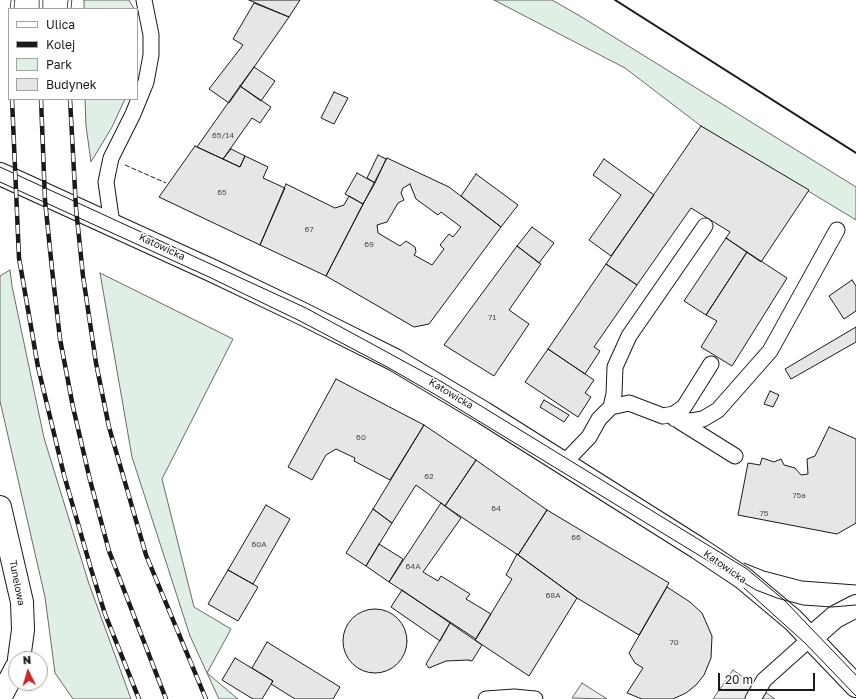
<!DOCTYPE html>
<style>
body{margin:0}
#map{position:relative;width:856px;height:699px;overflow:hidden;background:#fff;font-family:"Golos Text",sans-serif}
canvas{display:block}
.legend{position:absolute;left:8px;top:8px;width:130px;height:92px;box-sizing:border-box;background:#fff;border:1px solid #a3a3a3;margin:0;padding:5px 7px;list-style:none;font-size:12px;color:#1a1a1a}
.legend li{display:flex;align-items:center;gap:8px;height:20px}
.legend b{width:20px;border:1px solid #a3a3a3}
.north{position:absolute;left:8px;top:651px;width:40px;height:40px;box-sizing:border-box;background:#fff;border:1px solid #a3a3a3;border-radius:50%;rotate:355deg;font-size:11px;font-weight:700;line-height:16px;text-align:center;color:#1a1a1a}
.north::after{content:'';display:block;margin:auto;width:14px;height:18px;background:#c62828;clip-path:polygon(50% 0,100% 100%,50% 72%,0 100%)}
.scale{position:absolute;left:718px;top:673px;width:97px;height:18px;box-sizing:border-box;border:2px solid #1a1a1a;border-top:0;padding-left:5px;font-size:12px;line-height:14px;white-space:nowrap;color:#1a1a1a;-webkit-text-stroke:3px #fff;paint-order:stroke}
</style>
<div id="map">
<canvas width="856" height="699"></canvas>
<ul class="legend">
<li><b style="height:5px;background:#fff"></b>Ulica</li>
<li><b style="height:5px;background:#1a1a1a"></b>Kolej</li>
<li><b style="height:11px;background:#e0efe3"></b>Park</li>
<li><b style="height:11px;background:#e6e6e6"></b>Budynek</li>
</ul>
<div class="north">N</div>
<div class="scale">20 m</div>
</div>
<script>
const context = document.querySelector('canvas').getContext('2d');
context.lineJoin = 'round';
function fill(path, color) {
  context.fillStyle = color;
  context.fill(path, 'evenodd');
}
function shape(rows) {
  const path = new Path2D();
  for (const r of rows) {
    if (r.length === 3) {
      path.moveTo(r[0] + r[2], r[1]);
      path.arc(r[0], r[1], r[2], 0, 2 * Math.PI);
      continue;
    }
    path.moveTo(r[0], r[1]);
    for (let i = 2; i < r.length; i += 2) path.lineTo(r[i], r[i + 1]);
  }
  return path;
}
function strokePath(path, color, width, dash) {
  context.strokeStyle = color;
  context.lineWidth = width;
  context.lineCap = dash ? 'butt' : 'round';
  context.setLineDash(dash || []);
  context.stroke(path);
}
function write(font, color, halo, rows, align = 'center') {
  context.font = font + ' "Golos Text",sans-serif';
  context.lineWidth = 3;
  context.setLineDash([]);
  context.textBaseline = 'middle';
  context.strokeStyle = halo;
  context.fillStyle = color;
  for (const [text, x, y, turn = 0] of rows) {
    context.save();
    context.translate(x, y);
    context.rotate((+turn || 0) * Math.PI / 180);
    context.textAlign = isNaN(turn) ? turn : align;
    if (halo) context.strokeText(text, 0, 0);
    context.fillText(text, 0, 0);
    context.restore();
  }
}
const green = shape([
 [84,0,129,0,134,9,84,9,84,0],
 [494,0,552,0,580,16,856,187,856,220,701,126,625,68,494,0],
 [85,99,125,99,112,127,91,162,86,126,85,99],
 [10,270,12,286,44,438,89,584,131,699,73,699,55,673,45,597,0,401,0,276,10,270],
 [100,273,233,339,162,479,194,607,231,629,207,673,238,699,219,699,190,636,132,457,100,273]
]);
const parking = shape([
 [733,670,775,699,713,699,733,670],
 [582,683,607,699,572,698,582,683]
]);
const building = shape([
 [249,0,300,0,289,17,249,0],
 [254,3,289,17,229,103,209,89,243,45,233,39,254,3],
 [254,67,275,81,261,101,240,86,254,67],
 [240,86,271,107,260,123,252,118,223,159,197,147,240,86],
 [334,92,348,98,334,124,321,118,334,92],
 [701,126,809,190,761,262,726,238,730,232,691,208,637,285,606,264,701,126],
 [195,146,240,167,245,156,268,167,263,178,285,188,260,245,159,197,195,146],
 [231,149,245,156,240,167,223,159,231,149],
 [378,155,386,159,375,183,367,178,378,155],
 [387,158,449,187,501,227,429,324,414,327,326,276,387,158],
 [410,184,416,199,438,215,441,212,461,227,453,237,449,234,440,245,444,249,432,265,414,255,416,252,415,247,406,241,400,246,378,233,377,225,387,222,398,203,404,200,401,193,403,188,410,184],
 [604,159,654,195,611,256,589,240,621,195,593,175,604,159],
 [357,173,375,183,363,204,345,194,357,173],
 [476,174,518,205,501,227,461,196,476,174],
 [286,184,335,208,344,205,349,196,363,204,326,276,260,245,286,184],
 [532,227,554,243,539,263,517,246,532,227],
 [726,238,747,252,706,315,684,301,726,238],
 [517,246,541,264,509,310,529,324,494,376,444,345,517,246],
 [747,252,787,278,732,366,701,347,717,321,706,315,747,252],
 [606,264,637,285,594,347,600,351,585,374,548,349,606,264],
 [852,280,856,286,856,311,844,319,829,296,852,280],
 [856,327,856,342,791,379,785,369,856,327],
 [548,349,594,380,585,393,591,397,578,417,525,382,548,349],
 [336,379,424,425,390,480,354,461,355,458,336,449,326,455,312,480,288,467,336,379],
 [770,391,779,395,773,407,764,404,770,391],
 [544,400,569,415,564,422,540,407,544,400],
 [424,425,476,460,445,506,416,485,392,523,373,509,424,425],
 [829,427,856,439,856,523,837,534,738,515,748,463,760,465,762,458,774,462,781,459,784,465,795,468,801,475,808,474,807,459,815,456,829,427],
 [476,460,547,510,518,555,445,506,476,460],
 [441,503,461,518,423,572,438,581,441,576,470,594,466,599,491,614,476,639,389,582,441,503],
 [266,505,290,519,253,584,228,570,266,505],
 [373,509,392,523,366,566,346,553,373,509],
 [547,510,669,583,639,635,577,598,518,555,547,510],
 [379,544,403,559,389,582,366,566,379,544],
 [517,554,577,598,529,676,475,640,512,579,506,575,517,554],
 [228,570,258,587,238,621,208,604,228,570],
 [667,587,690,602,702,613,712,636,711,658,704,675,696,685,686,693,673,699,642,699,627,693,643,668,635,663,629,653,667,587],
 [402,590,450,623,440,641,391,607,402,590],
 [375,641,32],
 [450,623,482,645,472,661,468,660,446,661,429,668,426,664,450,623],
 [267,642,340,687,333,699,295,699,271,684,273,681,252,668,267,642],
 [235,658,273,681,262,699,253,699,222,680,235,658]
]);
const lane = shape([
 [112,224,106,182,111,158,133,114,146,82,151,55,151,35,144,0],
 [611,407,614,394,615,367,629,336,705,226],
 [675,419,691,421,703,419,718,410,770,351,837,230],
 [679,421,735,456],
 [563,464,589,437,599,419,611,407,629,403,663,416,674,414,684,407,711,364],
 [486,699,514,697,535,699],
 [753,699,764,680,811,638]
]);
const street = shape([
 [0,507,22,602,23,630,19,659],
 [811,638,835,617,856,606],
 [0,698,16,668]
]);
const secondary = shape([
 [0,174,213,271,303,314,395,360,484,413,698,548,743,578,793,620,856,686]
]);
const tram = shape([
 [0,167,306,308,442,382,747,569,784,600,856,675],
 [0,182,209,277,300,321,389,368,436,395,756,590,777,598,803,605,832,607,856,605],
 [744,563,764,571,802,581,856,585],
 [744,588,805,643,856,696]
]);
const rail = shape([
 [12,9,13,0],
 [41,9,41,0],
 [69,9,70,0],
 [12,99,19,258,38,367,64,475,91,569,105,614,139,699],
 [41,99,45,200,52,269,60,339,73,407,90,480,109,551,166,699],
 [70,99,76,208,83,276,96,363,109,427,146,555,206,699]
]);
const fence = shape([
 [125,165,166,183]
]);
const wall = shape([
 [615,0,856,153]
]);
const numberNames = [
 ["65/14",223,135],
 ["65",222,192],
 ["67",309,229],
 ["69",369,244],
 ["71",492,317],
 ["60",361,437],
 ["62",429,476],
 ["75a",799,495],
 ["64",496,508],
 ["75",764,513],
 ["66",576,537],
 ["60A",259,544],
 ["64A",413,566],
 ["68A",553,595],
 ["70",674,642]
];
const streetNames = [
 ["Katowicka",162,247,25],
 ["Katowicka",451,394,31],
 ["Katowicka",725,567,35],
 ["Tunelowa",17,583,79]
];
fill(green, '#e0efe3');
strokePath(green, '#6a6a6a', 1);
fill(parking, '#ededed');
strokePath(parking, '#6a6a6a', 1);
fill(building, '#e6e6e6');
strokePath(building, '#1a1a1a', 1);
strokePath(lane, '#1a1a1a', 17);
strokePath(street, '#1a1a1a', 24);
strokePath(secondary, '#1a1a1a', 24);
strokePath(lane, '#fff', 15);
strokePath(street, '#fff', 22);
strokePath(secondary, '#fff', 22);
strokePath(tram, '#1a1a1a', 1);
strokePath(rail, '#1a1a1a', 4.5);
strokePath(rail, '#fff', 3, [9]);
strokePath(fence, '#1a1a1a', 1, [5, 2]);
strokePath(wall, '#1a1a1a', 2);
write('8px', '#4d4d4d', null, numberNames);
write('10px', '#1a1a1a', '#fff', streetNames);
</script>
